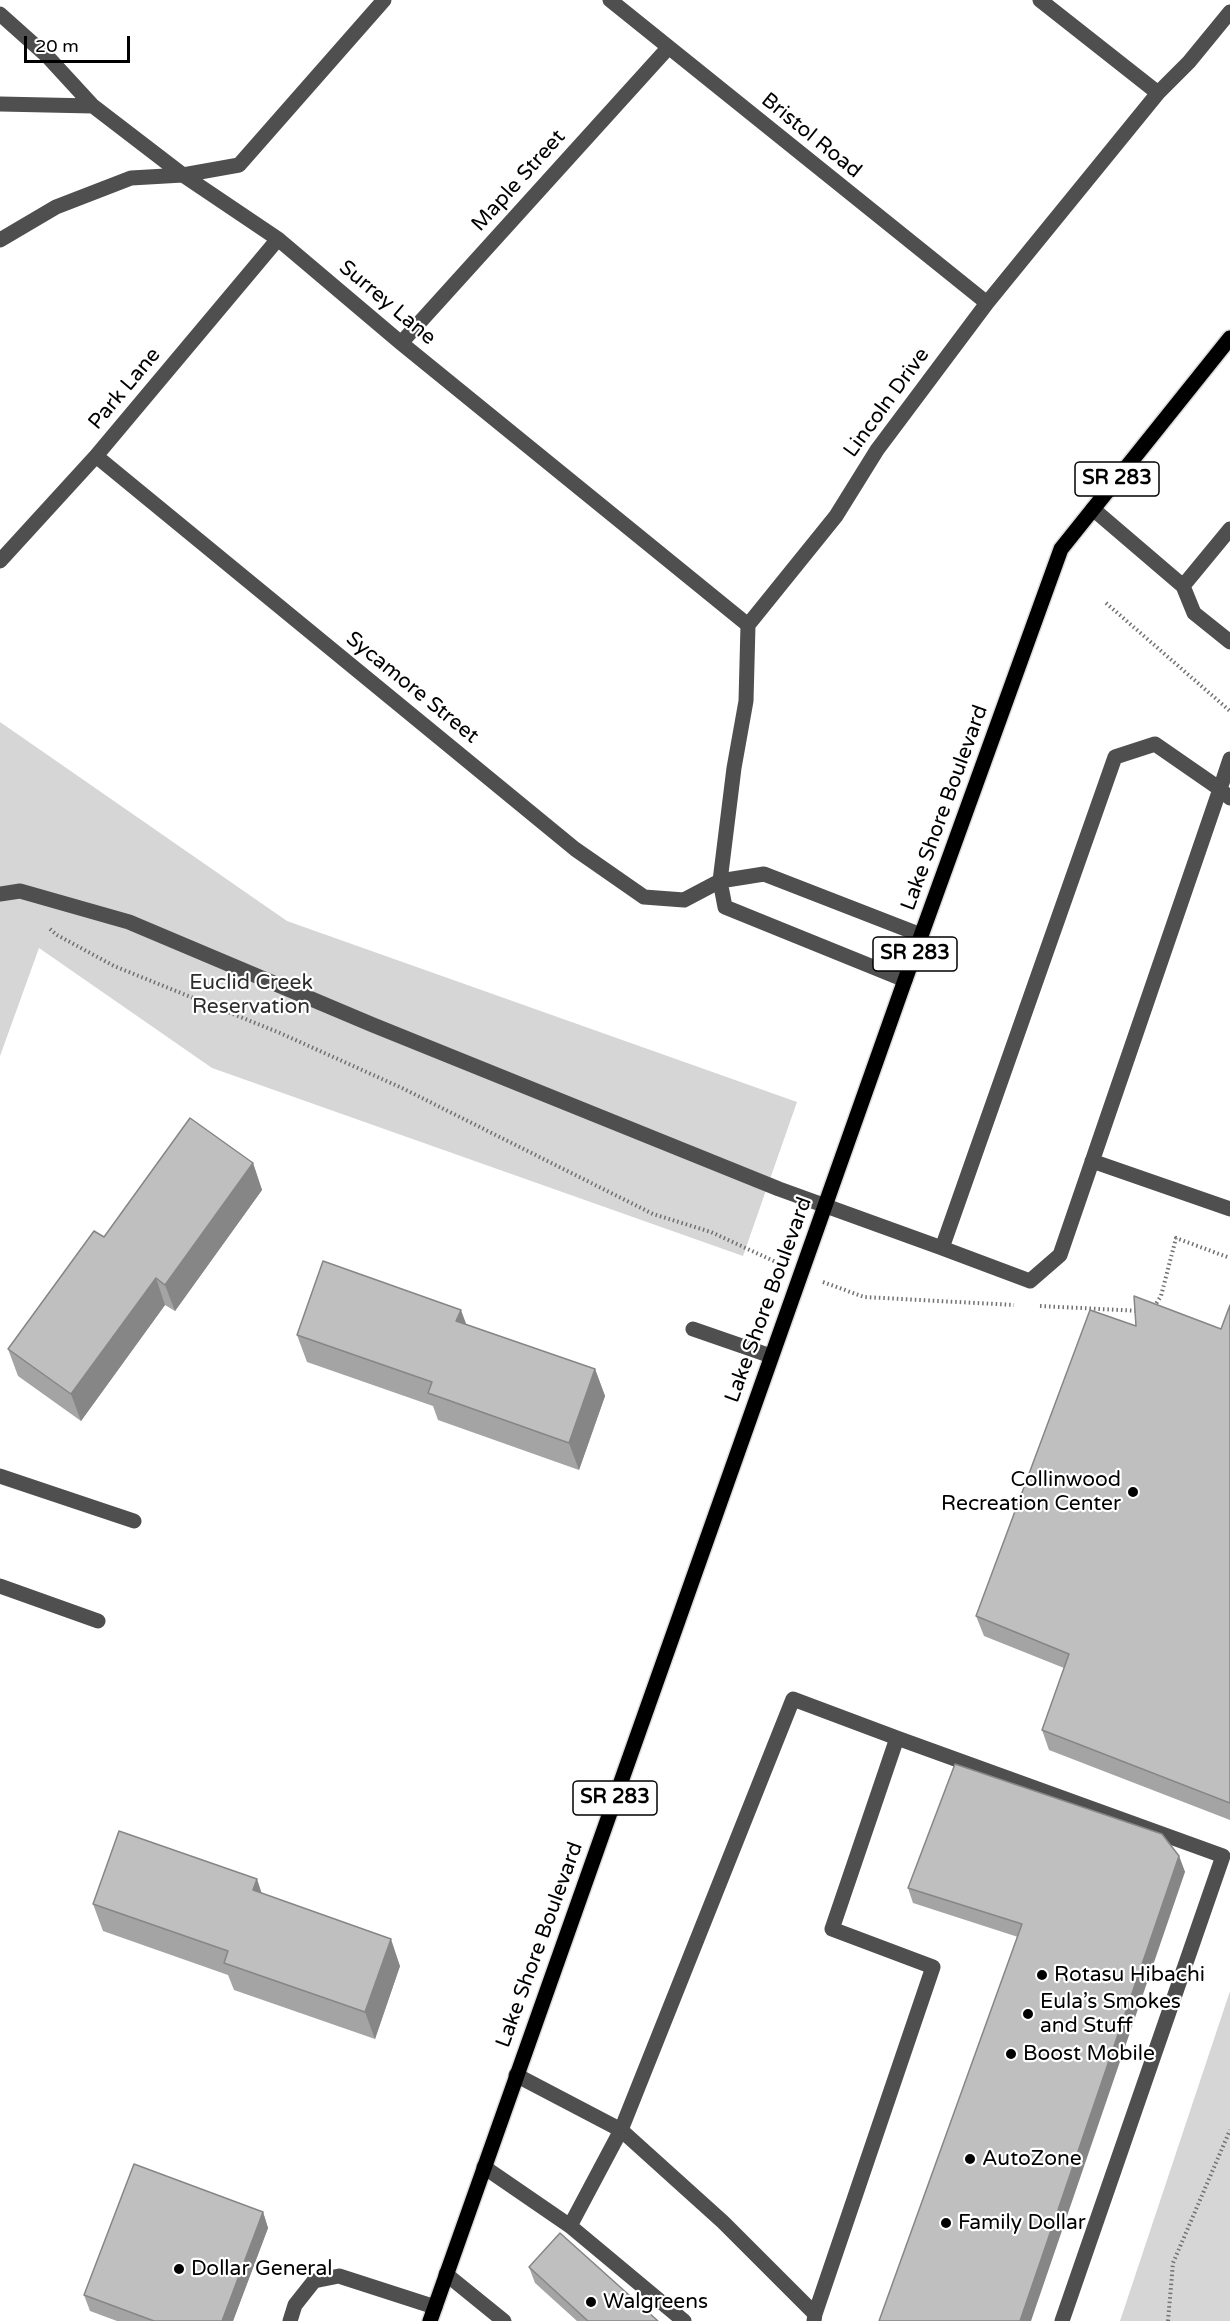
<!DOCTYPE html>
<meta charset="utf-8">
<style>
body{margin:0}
#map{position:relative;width:1230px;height:2321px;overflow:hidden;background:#fff;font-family:"Varela Round",sans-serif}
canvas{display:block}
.scale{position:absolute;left:24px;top:36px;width:106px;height:27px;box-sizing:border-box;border:3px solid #000;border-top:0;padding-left:8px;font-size:18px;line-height:21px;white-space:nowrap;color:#000;-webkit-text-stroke:4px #fff;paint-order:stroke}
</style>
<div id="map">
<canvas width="1230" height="2321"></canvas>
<div class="scale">20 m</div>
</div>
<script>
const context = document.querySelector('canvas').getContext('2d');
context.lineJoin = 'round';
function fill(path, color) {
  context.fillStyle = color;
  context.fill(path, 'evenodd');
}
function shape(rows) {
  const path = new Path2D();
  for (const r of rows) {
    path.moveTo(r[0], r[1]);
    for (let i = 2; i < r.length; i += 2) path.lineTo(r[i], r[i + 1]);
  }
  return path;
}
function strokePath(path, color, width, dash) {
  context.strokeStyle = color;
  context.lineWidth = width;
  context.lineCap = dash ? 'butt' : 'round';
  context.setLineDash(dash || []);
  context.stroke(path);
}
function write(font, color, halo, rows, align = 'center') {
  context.font = font + ' "Varela Round",sans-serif';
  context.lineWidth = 4.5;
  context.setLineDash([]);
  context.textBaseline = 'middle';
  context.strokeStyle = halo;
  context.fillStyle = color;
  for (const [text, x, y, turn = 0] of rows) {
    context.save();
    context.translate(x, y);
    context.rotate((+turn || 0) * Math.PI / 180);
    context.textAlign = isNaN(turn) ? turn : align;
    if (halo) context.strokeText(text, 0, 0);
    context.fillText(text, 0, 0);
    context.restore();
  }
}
const green = shape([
 [0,722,287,921,797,1102,743,1256,212,1068,39,948,0,1056],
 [1230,1991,1230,2321,1120,2321]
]);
const path = shape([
 [1106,603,1230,711],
 [50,929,57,935,114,966,280,1033,402,1088,653,1214,711,1232,778,1263],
 [823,1282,864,1297,1014,1305],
 [1040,1306,1140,1311],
 [1154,1307,1161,1296,1176,1238,1230,1258],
 [1168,2321,1173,2263,1230,2130]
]);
const minor = shape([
 [610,0,987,303],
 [1040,0,1158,93],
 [0,14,47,56,93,106,183,175,278,239,401,343,748,625],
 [0,104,93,106],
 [0,240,56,207,131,178,183,175,239,165,384,0],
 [401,343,668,48],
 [96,456,575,849,644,897,684,900,720,881,764,874,921,935],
 [1093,509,1183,586,1194,613,1230,642],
 [0,561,96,456,278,239],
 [1183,586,1230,529],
 [1230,759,1220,789,1060,1255,1030,1281,942,1248,1115,757,1155,744,1220,789,1230,798],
 [0,894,20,891,129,922,373,1025,779,1189,942,1248],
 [905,980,725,907,720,881,734,768,746,701,748,625,836,516,877,450,987,303,1158,93,1189,62,1230,12],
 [1092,1161,1230,1209],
 [693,1329,771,1356],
 [0,1476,134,1521],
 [0,1586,98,1621],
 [897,1738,1223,1856,1062,2321],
 [516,2075,621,2130,723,2222,815,2314],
 [484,2167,570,2226,684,2321],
 [570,2226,621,2130,793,1699,897,1738,832,1929,933,1967,815,2314,814,2321],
 [446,2274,504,2321],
 [290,2321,295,2305,314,2281,339,2276,435,2307]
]);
const major = shape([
 [430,2321,905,980,1061,549,1230,338]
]);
const wall = shape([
 [253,1163,262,1190,175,1311,165,1305,81,1421,18,1376,8,1349,104,1237],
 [1230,1305,1230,1820,1049,1750,1042,1730,1064,1668,984,1636,976,1616,1136,1326,1221,1329],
 [466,1324,595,1369,605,1396,579,1470,438,1420,433,1406,307,1362,297,1335],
 [1179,1856,1185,1872,1018,1937,913,1903,908,1888],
 [262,1894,400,1966,375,2039,234,1990,228,1975,103,1931,93,1904],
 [263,2212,268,2228,233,2321,117,2321,90,2311,84,2295],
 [529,2267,658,2321,577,2321,535,2283]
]);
const shadedWall = shape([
 [253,1163,262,1190,175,1311,165,1285],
 [156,1278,165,1305,81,1421,71,1394],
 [461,1310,471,1337,456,1321],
 [595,1369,605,1396,579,1470,569,1443],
 [1179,1856,1185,1872,1031,2321,1020,2321],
 [257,1879,266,1906,253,1890],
 [391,1939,400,1966,375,2039,365,2012],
 [263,2212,268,2228,233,2321,222,2321]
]);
const building = shape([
 [190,1118,253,1163,165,1285,156,1278,71,1394,8,1349,94,1231,104,1237,190,1118],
 [323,1261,461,1310,456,1321,595,1369,569,1443,428,1393,432,1382,297,1335,323,1261],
 [1134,1296,1221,1329,1230,1305,1230,1803,1042,1730,1069,1654,976,1616,1090,1310,1136,1326,1134,1296],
 [955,1764,1162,1834,1179,1856,1020,2321,879,2321,1022,1924,908,1888,955,1764],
 [119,1831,257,1879,253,1890,391,1939,365,2012,224,1963,228,1951,93,1904,119,1831],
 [134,2164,263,2212,222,2321,154,2321,84,2295,134,2164],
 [560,2233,658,2321,588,2321,529,2267,560,2233]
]);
const markers = [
 [1133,1492,6,"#000"],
 [1042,1975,6,"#000"],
 [1028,2014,6,"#000"],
 [1011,2054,6,"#000"],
 [970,2159,6,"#000"],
 [946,2223,6,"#000"],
 [179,2269,6,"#000"],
 [591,2302,6,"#000"]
];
const shields = [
 [1117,479,84],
 [915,954,84],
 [615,1798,84]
];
const shieldNames = [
 ["SR 283",1117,479],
 ["SR 283",915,954],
 ["SR 283",615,1798]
];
const streetNames = [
 ["Bristol Road",811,136,39],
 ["Maple Street",519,181,-48],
 ["Surrey Lane",387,303,40],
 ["Park Lane",125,389,-50],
 ["Lincoln Drive",887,403,-54],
 ["Sycamore Street",412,688,39],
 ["Lake Shore Boulevard",945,808,-70],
 ["Lake Shore Boulevard",769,1300,-70],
 ["Lake Shore Boulevard",540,1945,-70]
];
const parkNames = [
 ["Euclid Creek",251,983],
 ["Reservation",251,1007]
];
const poiNames = [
 ["Collinwood",1121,1480,"right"],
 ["Recreation Center",1121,1504,"right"],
 ["Rotasu Hibachi",1054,1975],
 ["Eula’s Smokes",1040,2002],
 ["and Stuff",1040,2026],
 ["Boost Mobile",1023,2054],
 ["AutoZone",982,2159],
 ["Family Dollar",958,2223],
 ["Dollar General",191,2269],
 ["Walgreens",603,2302]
];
fill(green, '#d6d6d6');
strokePath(major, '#dbdbdb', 18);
strokePath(path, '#717171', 4, [1.5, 3]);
strokePath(minor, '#4f4f4f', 15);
strokePath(major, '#000', 15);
fill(wall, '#a4a4a4');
fill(shadedWall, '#868686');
fill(building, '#bfbfbf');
strokePath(building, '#868686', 1.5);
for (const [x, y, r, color] of markers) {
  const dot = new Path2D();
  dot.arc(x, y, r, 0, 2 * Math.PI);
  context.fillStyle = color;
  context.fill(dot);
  strokePath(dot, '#fff', 2);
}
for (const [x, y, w] of shields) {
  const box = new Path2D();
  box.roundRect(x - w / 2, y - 17, w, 34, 4.5);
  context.fillStyle = '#fff';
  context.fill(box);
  strokePath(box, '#000', 1.5);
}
write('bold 20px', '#000', null, shieldNames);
write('21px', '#000', '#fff', streetNames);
write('21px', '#2d2d2d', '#fff', parkNames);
write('21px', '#000', '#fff', poiNames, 'left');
</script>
